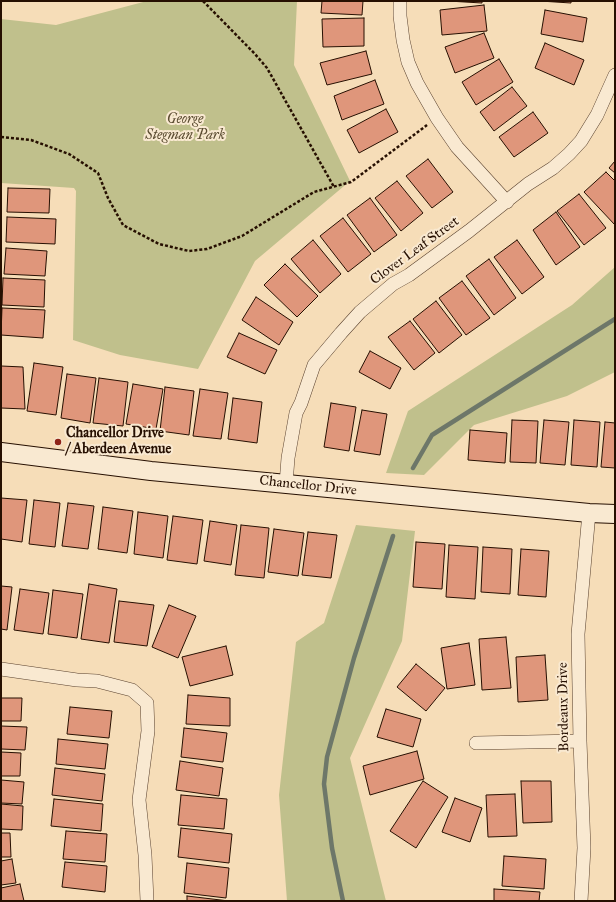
<!DOCTYPE html>
<style>
body{margin:0}
#map{position:relative;width:616px;height:902px;overflow:hidden;background:#f6ddb8;font-family:"IM FELL Great Primer",serif}
canvas{display:block}
.frame{position:absolute;inset:0;border:2px solid #260f01;pointer-events:none}
</style>
<div id="map">
<canvas width="616" height="902"></canvas>
<div class="frame"></div>
</div>
<script>
const context = document.querySelector('canvas').getContext('2d');
context.lineJoin = 'round';
function fill(path, color) {
  context.fillStyle = color;
  context.fill(path, 'evenodd');
}
function shape(rows) {
  const path = new Path2D();
  for (const r of rows) {
    path.moveTo(r[0], r[1]);
    for (let i = 2; i < r.length; i += 2) path.lineTo(r[i], r[i + 1]);
  }
  return path;
}
function strokePath(path, color, width, dash) {
  context.strokeStyle = color;
  context.lineWidth = width;
  context.lineCap = dash ? 'butt' : 'round';
  context.setLineDash(dash || []);
  context.stroke(path);
}
function write(font, color, halo, rows, align = 'center') {
  context.font = font + ' "IM FELL Great Primer",serif';
  context.lineWidth = 4;
  context.setLineDash([]);
  context.textBaseline = 'middle';
  context.strokeStyle = halo;
  context.fillStyle = color;
  for (const [text, x, y, turn = 0] of rows) {
    context.save();
    context.translate(x, y);
    context.rotate((+turn || 0) * Math.PI / 180);
    context.textAlign = isNaN(turn) ? turn : align;
    if (halo) context.strokeText(text, 0, 0);
    context.fillText(text, 0, 0);
    context.restore();
  }
}
const green = shape([
 [147,1,297,1,294,65,350,181,255,261,198,369,120,355,73,340,76,191,74,188,1,183,1,19,56,25],
 [615,267,615,372,567,396,474,425,424,475,386,473,408,411,572,305],
 [356,525,415,531,402,641,350,758,386,901,287,901,279,795,296,642,324,623]
]);
const stream = shape([
 [413,468,432,435,615,319],
 [343,901,332,848,324,784,327,757,354,658,393,536]
]);
const building = shape([
 [322,1,363,1,362,15,321,13,322,1],
 [448,1,482,1,482,3,448,1],
 [540,1,571,1,571,3,540,1],
 [484,5,487,31,442,35,440,10,484,5],
 [545,10,587,18,583,42,541,34,545,10],
 [364,18,364,46,323,47,322,19,364,18],
 [484,33,494,58,455,73,445,47,484,33],
 [545,43,584,60,574,85,535,68,545,43],
 [366,51,372,74,327,85,320,63,366,51],
 [499,59,513,82,476,105,462,82,499,59],
 [375,80,384,104,342,120,334,96,375,80],
 [512,87,527,106,494,131,480,112,512,87],
 [386,109,398,132,359,153,347,130,386,109],
 [533,112,548,133,514,157,499,137,533,112],
 [428,159,453,192,432,208,406,176,428,159],
 [615,161,615,173,609,168,615,161],
 [606,172,615,181,615,225,584,192,606,172],
 [397,181,423,213,401,231,375,198,397,181],
 [8,188,50,189,49,213,7,212,8,188],
 [579,194,606,228,584,245,557,211,579,194],
 [370,198,397,235,374,252,347,215,370,198],
 [556,212,580,247,556,265,533,230,556,212],
 [7,217,56,219,55,244,6,242,7,217],
 [343,218,371,254,348,272,320,236,343,218],
 [313,240,341,274,320,293,291,259,313,240],
 [517,240,544,277,522,294,494,257,517,240],
 [6,248,47,251,45,276,4,274,6,248],
 [489,259,516,298,494,315,466,276,489,259],
 [285,264,318,296,297,317,264,285,285,264],
 [3,278,45,280,44,307,2,305,3,278],
 [462,281,490,318,466,335,439,298,462,281],
 [256,297,293,322,279,345,242,320,256,297],
 [436,301,462,335,439,353,413,319,436,301],
 [2,308,45,310,43,338,1,335,2,308],
 [410,321,435,353,414,370,388,337,410,321],
 [239,333,277,350,265,374,227,357,239,333],
 [370,351,401,368,390,389,359,372,370,351],
 [34,363,63,367,56,415,27,411,34,363],
 [1,366,23,367,25,409,1,408,1,366],
 [67,374,96,378,90,423,61,418,67,374],
 [99,378,128,382,123,426,93,423,99,378],
 [133,384,163,389,156,429,126,424,133,384],
 [165,387,194,391,189,435,160,431,165,387],
 [200,389,228,393,221,439,193,436,200,389],
 [233,398,262,402,257,443,228,439,233,398],
 [331,403,356,407,349,451,324,447,331,403],
 [362,410,387,414,380,455,354,451,362,410],
 [512,420,538,421,536,463,510,462,512,420],
 [544,420,569,422,565,465,540,463,544,420],
 [574,420,600,422,597,467,571,465,574,420],
 [605,422,615,423,615,468,601,467,605,422],
 [470,430,507,433,505,463,468,460,470,430],
 [1,498,27,500,22,542,1,539,1,498],
 [34,500,60,503,55,547,29,544,34,500],
 [68,503,94,506,88,549,62,546,68,503],
 [103,507,133,511,127,553,98,549,103,507],
 [138,512,168,516,163,558,134,554,138,512],
 [173,516,203,520,197,564,167,560,173,516],
 [210,521,237,525,231,565,204,561,210,521],
 [241,525,269,528,264,578,235,575,241,525],
 [274,529,304,533,298,576,268,572,274,529],
 [308,532,337,535,331,578,302,575,308,532],
 [416,542,445,544,442,589,413,587,416,542],
 [449,545,478,547,475,599,446,597,449,545],
 [483,547,512,549,510,594,481,592,483,547],
 [521,549,549,551,546,597,518,595,521,549],
 [89,584,117,589,109,643,81,639,89,584],
 [1,586,12,587,7,630,1,629,1,586],
 [20,589,49,593,43,634,14,630,20,589],
 [53,590,83,594,77,638,48,634,53,590],
 [119,601,154,605,147,646,114,642,119,601],
 [169,605,196,616,178,658,152,647,169,605],
 [506,637,511,688,482,690,479,639,506,637],
 [469,643,475,685,447,689,441,648,469,643],
 [226,646,233,675,190,686,182,657,226,646],
 [545,655,548,700,518,702,516,657,545,655],
 [416,664,445,688,426,711,397,687,416,664],
 [188,695,230,698,230,726,186,724,188,695],
 [1,698,22,698,21,721,1,721,1,698],
 [70,707,112,711,109,738,67,734,70,707],
 [386,709,421,719,413,747,377,737,386,709],
 [1,726,27,727,25,750,1,749,1,726],
 [184,728,227,733,223,762,181,757,184,728],
 [58,739,108,744,105,769,56,764,58,739],
 [417,751,424,779,370,795,363,766,417,751],
 [1,752,21,753,20,776,1,776,1,752],
 [180,761,223,768,219,796,176,790,180,761],
 [55,768,105,774,102,801,52,795,55,768],
 [1,780,24,782,22,804,1,803,1,780],
 [423,781,448,797,416,848,390,831,423,781],
 [521,781,551,781,552,822,523,823,521,781],
 [515,794,517,836,488,837,486,795,515,794],
 [181,795,227,799,224,829,178,825,181,795],
 [455,798,482,808,470,842,442,832,455,798],
 [54,799,103,804,101,831,51,826,54,799],
 [1,804,23,806,22,830,1,829,1,804],
 [181,828,232,834,229,863,178,857,181,828],
 [66,831,107,834,105,862,63,859,66,831],
 [1,833,10,833,11,857,1,857,1,833],
 [504,856,546,859,544,889,502,886,504,856],
 [12,859,16,883,1,885,1,861,12,859],
 [65,862,107,866,105,892,62,887,65,862],
 [187,863,229,868,226,898,184,893,187,863],
 [20,884,24,901,1,901,1,888,20,884],
 [494,889,540,892,539,901,494,901,494,889],
 [187,896,229,901,187,901,187,896]
]);
const path = shape([
 [203,1,255,54,267,68,334,187],
 [1,137,31,140,69,154,98,173,108,198,123,225,159,244,189,251,207,249,242,236,314,192,351,182,427,125]
]);
const street = shape([
 [400,1,400,16,403,40,408,62,417,83,437,118,457,147,507,202],
 [286,484,288,458,296,413,301,403,314,365,341,333,360,312,393,284,409,275,469,231,528,184,553,168,569,154,581,141,597,115,615,75],
 [1,669,77,680,97,681,132,690,147,703,148,731,139,800,145,855,147,901],
 [476,743,580,741],
 [581,901,584,848,580,741,578,634,589,513]
]);
const secondary = shape([
 [1,452,151,471,589,513,615,514]
]);
const markers = [
 [58,442,4,"#8f2418"]
];
const parkNames = [
 ["George",185,120],
 ["Stegman Park",185,136]
];
const streetNames = [
 ["Clover Leaf Street",415,251,-36],
 ["Chancellor Drive",308,486,6],
 ["Bordeaux Drive",564,707,-91]
];
const poiNames = [
 ["Chancellor Drive",66,434],
 ["/ Aberdeen Avenue",66,450]
];
fill(green, '#c0c08c');
strokePath(stream, '#6d7769', 4.5);
fill(building, '#df967b');
strokePath(building, '#260f01', 1);
strokePath(street, '#5a422f', 14);
strokePath(secondary, '#260f01', 20);
strokePath(path, '#260f01', 2.5, [3, 2]);
strokePath(street, '#f9e9d1', 13);
strokePath(secondary, '#f9e9d1', 18);
for (const [x, y, r, color] of markers) {
  const dot = new Path2D();
  dot.arc(x, y, r, 0, 2 * Math.PI);
  context.fillStyle = color;
  context.fill(dot);
  strokePath(dot, '#f9e9d1', 1.5);
}
write('italic 14px', '#5c4d32', '#f9e9d1', parkNames);
write('14px', '#260f01', '#f9e9d1', streetNames);
write('bold 14px', '#260f01', '#f9e9d1', poiNames, 'left');
</script>
